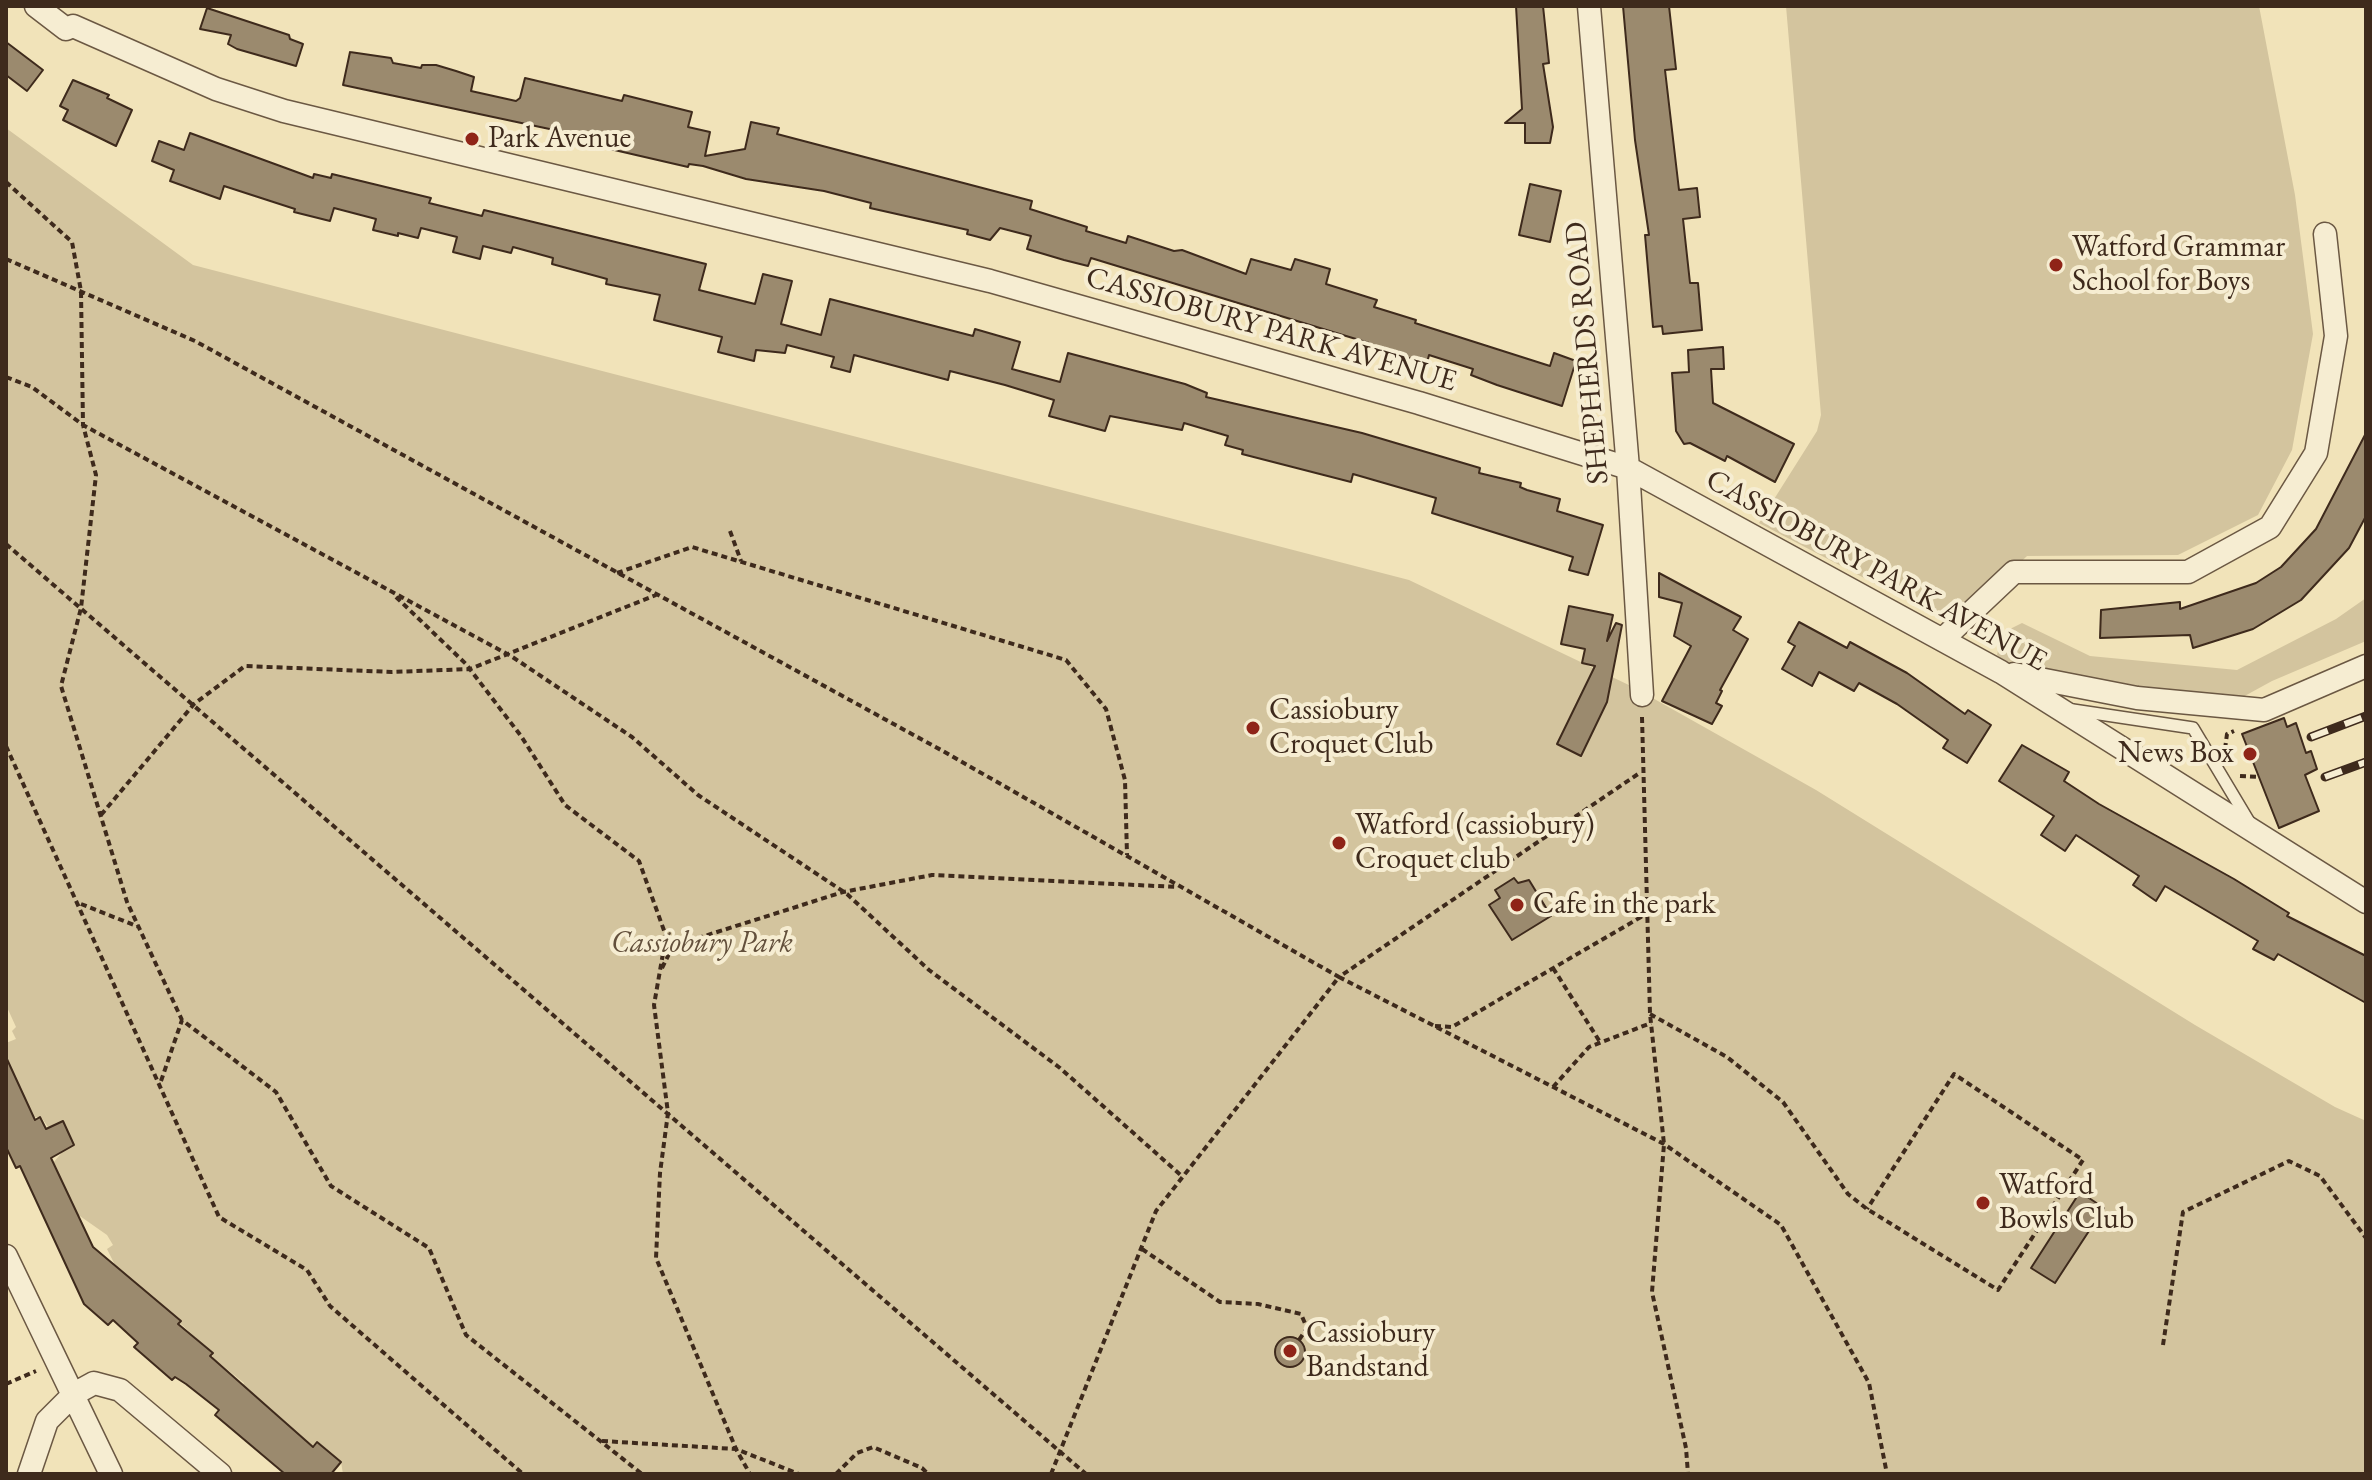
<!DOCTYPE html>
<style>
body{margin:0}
#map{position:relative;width:2372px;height:1480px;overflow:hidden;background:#f1e3b9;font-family:"EB Garamond",serif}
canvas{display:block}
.frame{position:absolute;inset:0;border:8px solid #3e2a1c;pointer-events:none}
</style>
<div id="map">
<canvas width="2372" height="1480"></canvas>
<div class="frame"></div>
</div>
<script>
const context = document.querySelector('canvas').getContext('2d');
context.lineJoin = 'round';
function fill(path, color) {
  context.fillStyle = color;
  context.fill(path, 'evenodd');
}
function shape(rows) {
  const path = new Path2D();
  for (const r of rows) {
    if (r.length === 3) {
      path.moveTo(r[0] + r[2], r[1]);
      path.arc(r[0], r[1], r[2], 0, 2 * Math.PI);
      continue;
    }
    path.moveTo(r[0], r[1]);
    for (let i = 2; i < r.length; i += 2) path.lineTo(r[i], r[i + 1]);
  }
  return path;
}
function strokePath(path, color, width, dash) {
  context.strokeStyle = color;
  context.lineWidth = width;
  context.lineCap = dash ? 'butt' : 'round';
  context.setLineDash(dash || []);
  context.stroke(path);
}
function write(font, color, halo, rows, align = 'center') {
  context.font = font + ' "EB Garamond",serif';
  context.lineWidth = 8;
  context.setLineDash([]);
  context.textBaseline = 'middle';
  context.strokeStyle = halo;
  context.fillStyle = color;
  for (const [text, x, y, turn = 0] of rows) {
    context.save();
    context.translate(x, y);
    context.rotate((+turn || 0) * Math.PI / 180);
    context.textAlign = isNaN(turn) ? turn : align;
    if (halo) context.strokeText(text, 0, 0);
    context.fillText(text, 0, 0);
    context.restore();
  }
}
const green = shape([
 [1786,6,2259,6,2295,195,2313,334,2292,450,2258,515,2178,555,2027,556,1963,618,1952,624,1759,523,1817,431,1821,415],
 [6,128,193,265,1409,580,1633,687,1816,790,2195,1025,2335,1107,2366,1121,2366,1474,343,1474,341,1462,318,1442,312,1446,269,1407,249,1401,238,1391,244,1383,213,1358,212,1353,151,1296,97,1271,114,1263,107,1249,113,1245,107,1235,77,1214,53,1163,64,1150,41,1117,33,1117,6,1066,6,1043,16,1039,12,1031,16,1027,6,1005],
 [2366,598,2366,641,2272,681,2241,698,2138,693,2013,673,1997,655,2002,633,2022,623,2090,656,2237,670,2336,619]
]);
const building = shape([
 [1516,6,1543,6,1549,63,1543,64,1553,127,1550,143,1525,143,1525,123,1505,123,1522,109,1516,6],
 [1623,6,1669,6,1676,69,1665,70,1679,190,1697,188,1700,217,1683,219,1690,283,1698,283,1702,330,1663,334,1662,326,1653,327,1645,235,1649,235,1635,140,1623,6],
 [207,8,289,35,290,39,303,44,296,66,237,49,228,44,231,35,200,29,207,8],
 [6,42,43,70,27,91,6,75,6,42],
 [350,52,391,58,393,63,421,68,422,65,436,65,456,71,474,77,471,91,516,101,520,98,525,78,622,101,624,95,692,112,688,127,710,132,705,156,745,149,751,122,779,128,777,134,1032,201,1030,209,1087,227,1086,231,1126,243,1128,236,1174,251,1182,250,1246,274,1251,259,1291,270,1295,259,1330,269,1326,284,1377,300,1374,307,1416,320,1415,323,1550,366,1554,353,1576,361,1562,406,1497,385,1471,375,1473,369,1429,355,1427,363,1383,351,1368,346,1369,343,1091,258,1088,266,1064,260,1027,249,1031,236,1000,228,990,240,967,234,968,230,870,208,871,203,824,191,746,179,703,166,689,164,688,167,571,140,573,134,343,85,350,52],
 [73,80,109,95,107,98,132,110,116,146,63,120,68,110,60,106,73,80],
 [190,133,313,178,314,174,331,178,332,174,431,198,429,203,482,216,484,210,706,264,699,290,755,304,763,274,792,281,781,324,821,335,830,299,973,336,975,329,1020,342,1012,369,1060,382,1068,353,1185,384,1207,393,1206,397,1362,433,1480,468,1479,473,1521,483,1520,487,1527,490,1560,499,1557,511,1603,525,1588,575,1569,570,1573,557,1432,513,1436,498,1353,474,1351,482,1242,454,1243,450,1225,445,1228,436,1184,423,1182,430,1110,416,1105,431,1049,416,1054,400,1005,385,950,371,948,380,854,355,850,372,831,367,834,357,787,345,785,353,756,350,754,361,718,352,722,337,654,320,660,295,606,284,607,279,552,264,553,258,513,247,511,253,483,246,480,259,453,252,457,237,421,228,418,238,398,233,398,236,373,230,376,219,334,208,330,221,294,212,295,209,224,186,220,199,170,181,174,170,152,161,159,141,184,150,190,133],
 [1530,184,1561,191,1550,242,1519,235,1530,184],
 [1723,347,1724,369,1711,369,1713,403,1794,444,1775,482,1727,456,1725,461,1690,443,1684,444,1676,431,1672,373,1689,372,1688,350,1723,347],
 [2366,433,2366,516,2349,548,2301,600,2253,629,2193,648,2190,635,2100,638,2101,610,2180,602,2180,609,2256,583,2281,567,2316,529,2366,433],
 [1659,573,1741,617,1733,630,1748,639,1720,690,1722,691,1716,703,1722,706,1712,724,1662,701,1691,646,1674,636,1682,603,1659,597,1659,573],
 [1569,606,1613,615,1607,641,1616,623,1622,625,1607,702,1581,756,1557,744,1595,666,1582,663,1585,649,1561,644,1569,606],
 [1799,622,1847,648,1850,642,1907,673,1965,714,1968,710,1991,725,1967,763,1943,748,1948,740,1897,704,1859,683,1854,691,1819,672,1812,686,1782,669,1795,646,1788,642,1799,622],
 [2284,718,2287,727,2296,723,2306,753,2311,751,2317,769,2305,775,2319,811,2279,828,2242,734,2284,718],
 [2022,745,2069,772,2064,781,2099,804,2234,879,2289,913,2287,916,2366,956,2366,1003,2278,954,2274,960,2253,949,2258,941,2165,886,2156,901,2133,885,2139,876,2076,835,2065,851,2041,835,2054,816,1999,781,2022,745],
 [1514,878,1518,883,1529,880,1551,916,1512,940,1489,905,1500,898,1495,890,1514,878],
 [6,1057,35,1120,40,1117,46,1129,63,1121,74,1145,51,1158,93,1247,181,1321,178,1324,213,1353,210,1356,313,1447,317,1442,341,1462,331,1474,285,1474,215,1415,219,1410,186,1384,175,1377,172,1380,134,1347,138,1343,113,1320,108,1325,84,1304,20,1166,16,1168,6,1147,6,1057],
 [2080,1192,2104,1208,2055,1283,2031,1268,2080,1192],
 [1290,1352,15]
]);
const path = shape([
 [6,182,72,242,81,291,83,425,96,475,81,608,61,686,127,902,182,1020,276,1092,331,1186,429,1248,466,1335,642,1474],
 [6,259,195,341,941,750,1339,977,1641,772],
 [6,377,32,387,83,425,511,656,632,737,698,795,847,894,929,970,1060,1068,1183,1177],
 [730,531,741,561],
 [6,544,1086,1474],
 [617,573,692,547,1066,660,1106,709,1125,780,1127,855],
 [396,597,466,664,521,736,565,805,639,861,666,936,654,1005,668,1113,660,1173,656,1258,736,1449,750,1474],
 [1642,717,1650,1014,1664,1144,1652,1292,1686,1448,1688,1474],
 [6,746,219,1217,307,1270,330,1306,523,1474],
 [2225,749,2227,734,2234,731],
 [2240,776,2259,777],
 [101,815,194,704,245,666,392,672,470,669,656,595],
 [81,904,139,927],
 [662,968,673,946,843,892,932,875,1177,887],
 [1553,968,1600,1042],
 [1650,1014,1727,1057,1783,1102,1848,1194,1867,1209,1998,1290,2083,1160,1954,1074,1867,1209],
 [1435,1026,1452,1027,1641,917,1645,906],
 [161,1081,182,1020],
 [1553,1087,1589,1047,1651,1023],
 [1142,1249,1220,1302,1258,1304,1301,1314,1307,1328,1299,1340],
 [2163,1345,2183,1212,2289,1161,2320,1176,2366,1238],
 [6,1384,36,1371],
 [602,1441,736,1449,799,1474],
 [836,1474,857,1453,873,1447,922,1468,928,1474],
 [1051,1474,1156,1211,1339,977,1664,1144,1781,1225,1869,1383,1887,1474]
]);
const service = shape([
 [2073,710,2193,728,2251,825]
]);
const minor = shape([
 [36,6,66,29,73,26,216,89,284,111,990,281,1419,403,1628,468,2001,672,2366,902],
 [1589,6,1628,468,1642,695],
 [1943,639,2014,572,2188,572,2270,527,2316,453,2336,336,2325,234],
 [2014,674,2137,698,2264,710,2366,666],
 [6,1256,111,1474],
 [29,1474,47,1421,74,1394,94,1383,120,1390,220,1474]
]);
const rail = shape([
 [2311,737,2366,716],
 [2325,777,2366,762]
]);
const markers = [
 [472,139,8,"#8f2418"],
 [2056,265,8,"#8f2418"],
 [1253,728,8,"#8f2418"],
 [2250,754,8,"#8f2418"],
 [1339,843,8,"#8f2418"],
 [1517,905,8,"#8f2418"],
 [1983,1203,8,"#8f2418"],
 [1290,1351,8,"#8f2418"]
];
const poiNames = [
 ["Park Avenue",488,139],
 ["Watford Grammar",2072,248],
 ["School for Boys",2072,282],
 ["Cassiobury",1269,711],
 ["Croquet Club",1269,745],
 ["News Box",2234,754,"right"],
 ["Watford (cassiobury)",1355,826],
 ["Croquet club",1355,860],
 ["Cafe in the park",1533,905],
 ["Watford",1999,1186],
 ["Bowls Club",1999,1220],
 ["Cassiobury",1306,1334],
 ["Bandstand",1306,1368]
];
const streetNames = [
 ["CASSIOBURY PARK AVENUE",1271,330,16],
 ["SHEPHERDS ROAD",1588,353,-95],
 ["CASSIOBURY PARK AVENUE",1876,571,29]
];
const parkNames = [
 ["Cassiobury Park",702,944]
];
fill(green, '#d3c49e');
fill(building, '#9b8a6e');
strokePath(building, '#3e2a1c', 2);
strokePath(service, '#6b5843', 14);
strokePath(minor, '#6b5843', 25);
strokePath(path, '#3e2a1c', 4, [6, 4]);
strokePath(service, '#f6edd2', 11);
strokePath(minor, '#f6edd2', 22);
strokePath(rail, '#3e2a1c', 9);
strokePath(rail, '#f6edd2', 6, [18]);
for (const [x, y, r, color] of markers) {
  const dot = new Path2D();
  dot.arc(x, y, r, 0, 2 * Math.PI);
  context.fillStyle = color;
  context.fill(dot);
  strokePath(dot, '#f6edd2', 3);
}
write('30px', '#3e2a1c', '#f6edd2', poiNames, 'left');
write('30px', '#3e2a1c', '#f6edd2', streetNames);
write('italic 30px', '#63503c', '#f6edd2', parkNames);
</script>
